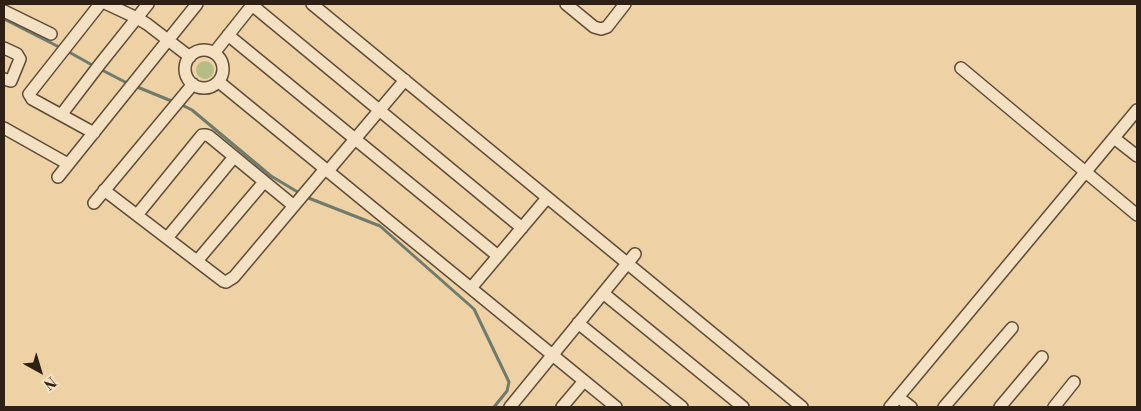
<!DOCTYPE html>
<style>
body{margin:0}
#map{position:relative;width:1141px;height:411px;overflow:hidden;background:#eed1a4;font-family:"Libre Bodoni",serif}
canvas{display:block}
.frame{position:absolute;inset:0;border:5px solid #2e2015;pointer-events:none}
.north{position:absolute;left:15px;top:346px;width:50px;height:50px;-webkit-text-stroke:4px #f4e1c4;paint-order:stroke;rotate:141deg;font-size:14px;font-weight:700;line-height:20px;text-align:center;color:#2e2015}
.north::after{content:'';display:block;margin:auto;width:18px;height:22px;background:#2e2015;clip-path:polygon(50% 0,100% 100%,50% 72%,0 100%)}
</style>
<div id="map">
<canvas width="1141" height="411"></canvas>
<div class="frame"></div>
<div class="north">N</div>
</div>
<script>
const context = document.querySelector('canvas').getContext('2d');
context.lineJoin = 'round';
function fill(path, color) {
  context.fillStyle = color;
  context.fill(path, 'evenodd');
}
function shape(rows) {
  const path = new Path2D();
  for (const r of rows) {
    if (r.length === 3) {
      path.moveTo(r[0] + r[2], r[1]);
      path.arc(r[0], r[1], r[2], 0, 2 * Math.PI);
      continue;
    }
    path.moveTo(r[0], r[1]);
    for (let i = 2; i < r.length; i += 2) path.lineTo(r[i], r[i + 1]);
  }
  return path;
}
function strokePath(path, color, width, dash) {
  context.strokeStyle = color;
  context.lineWidth = width;
  context.lineCap = dash ? 'butt' : 'round';
  context.setLineDash(dash || []);
  context.stroke(path);
}
const green = shape([
 [205,70,9]
]);
const stream = shape([
 [4,19,61,48],
 [67,51,94,66],
 [100,69,125,82,174,102],
 [180,104,192,110,271,176,301,194],
 [306,197,380,226,474,309,509,382,507,391,494,407]
]);
const minor = shape([
 [107,4,137,18,147,24,190,57],
 [312,4,802,407],
 [566,4,594,27,601,29,607,27,625,4],
 [252,5,522,228],
 [4,11,51,34],
 [228,35,498,256],
 [4,48,17,54,20,59,11,81,4,79],
 [204,69,19],
 [214,53,253,4],
 [961,68,1137,215],
 [219,82,616,407],
 [61,115,100,64,148,4],
 [4,128,68,164],
 [94,133,32,99,29,94,100,4],
 [1114,138,1137,156],
 [328,171,405,80],
 [58,177,197,4],
 [104,190,223,281,226,282,234,277,325,169],
 [94,203,193,84],
 [137,215,198,140,202,135,206,135,209,136,294,206],
 [167,238,234,157],
 [197,261,264,182],
 [471,288,547,198],
 [603,293,743,407],
 [578,323,682,407],
 [898,397,911,407],
 [510,407,635,254],
 [562,407,584,381],
 [890,407,1137,110],
 [944,407,1012,328],
 [1000,407,1042,357],
 [1054,407,1074,382]
]);
fill(green, '#b6bc88');
strokePath(stream, '#6e7b6d', 3);
strokePath(minor, '#5e4c39', 14);
strokePath(minor, '#f4e1c4', 11);
</script>
